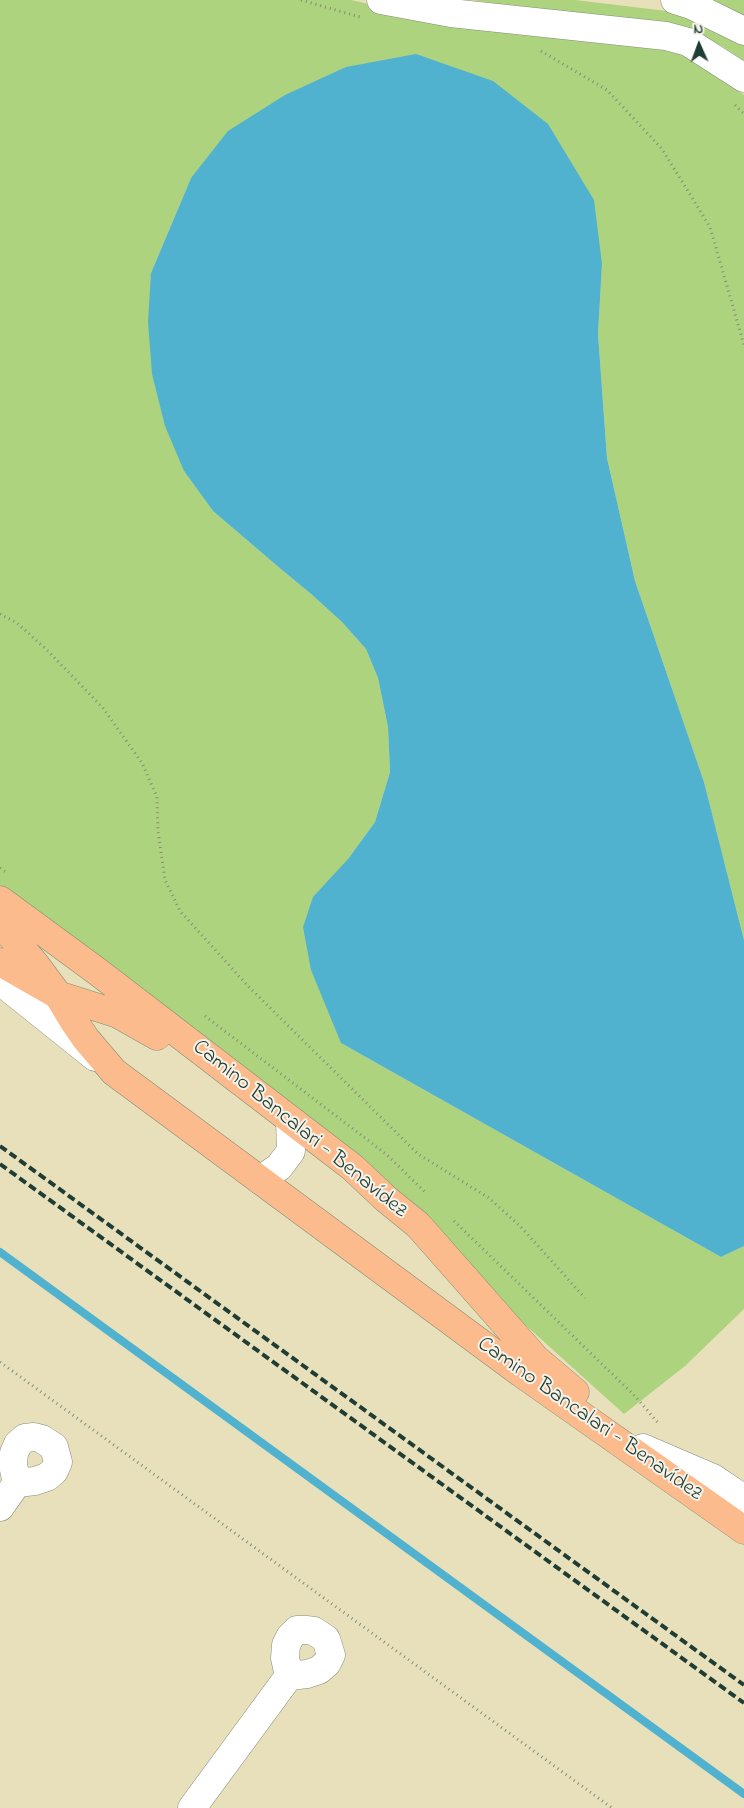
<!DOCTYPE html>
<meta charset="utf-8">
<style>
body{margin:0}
#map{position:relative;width:744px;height:1808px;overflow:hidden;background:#e7e0bb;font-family:"Indie Flower",sans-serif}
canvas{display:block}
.north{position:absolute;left:674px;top:20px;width:50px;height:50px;-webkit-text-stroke:4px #f7f3e8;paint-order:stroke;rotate:358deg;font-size:14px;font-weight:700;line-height:20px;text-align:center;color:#1f3d34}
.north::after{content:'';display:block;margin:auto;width:18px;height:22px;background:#1f3d34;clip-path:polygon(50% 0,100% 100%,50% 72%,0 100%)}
</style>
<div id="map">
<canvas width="744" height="1808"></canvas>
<div class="north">N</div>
</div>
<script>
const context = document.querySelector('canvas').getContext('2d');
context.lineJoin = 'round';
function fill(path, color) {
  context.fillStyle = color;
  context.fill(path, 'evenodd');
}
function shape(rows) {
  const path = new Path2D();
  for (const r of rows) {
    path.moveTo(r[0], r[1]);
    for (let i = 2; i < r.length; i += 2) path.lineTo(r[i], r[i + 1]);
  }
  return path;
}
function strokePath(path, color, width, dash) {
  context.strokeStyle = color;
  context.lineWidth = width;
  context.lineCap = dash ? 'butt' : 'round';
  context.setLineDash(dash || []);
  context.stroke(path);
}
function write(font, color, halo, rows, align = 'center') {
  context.font = font + ' "Indie Flower",sans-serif';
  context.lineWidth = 4;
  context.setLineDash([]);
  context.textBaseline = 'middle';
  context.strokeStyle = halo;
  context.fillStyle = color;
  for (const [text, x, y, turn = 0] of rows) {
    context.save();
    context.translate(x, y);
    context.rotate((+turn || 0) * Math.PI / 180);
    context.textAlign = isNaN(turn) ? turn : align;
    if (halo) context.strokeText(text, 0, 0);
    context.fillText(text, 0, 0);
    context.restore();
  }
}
const green = shape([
 [0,0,351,0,391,9,665,49,695,60,724,79,744,95,744,940,704,782,635,581,607,458,598,334,602,264,191,178,151,273,184,471,213,511,282,570,310,593,342,622,366,649,378,678,388,727,390,772,375,822,348,859,341,1043,721,1257,744,1246,744,1309,685,1366,624,1414,521,1321,450,1246,0,891],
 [471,0,575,0,667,11,696,18,744,43,744,61,722,46,690,31],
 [707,0,744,0,744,18]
]);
const water = shape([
 [416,54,493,81,548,124,594,200,602,264,598,334,607,458,635,581,704,782,744,940,744,1246,721,1257,341,1043,311,970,303,927,313,897,348,859,375,822,390,772,388,727,378,678,366,649,342,622,310,593,282,570,213,511,184,471,165,426,152,374,148,322,151,273,191,178,228,131,285,95,346,67]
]);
const stream = shape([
 [0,1252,744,1794]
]);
const path = shape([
 [301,0,360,17],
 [541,51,607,90,662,149,710,227,744,345],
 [735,105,744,114],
 [0,614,17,623,48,651,103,708,142,763,157,797,158,831,165,880,180,911,248,986,418,1154,489,1198,520,1226,585,1298],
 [0,868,7,873],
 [205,1016,386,1154,426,1193],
 [454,1221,635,1396,659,1424],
 [0,1362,612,1808]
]);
const minor = shape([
 [381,0,451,13,666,36,688,42,744,78],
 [675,0,691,5,744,31],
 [0,981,95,1057],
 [260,1180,279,1167,291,1151,290,1120],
 [643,1448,713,1478,744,1499],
 [0,1507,17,1483,13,1465,14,1453,18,1444,25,1438,34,1437,42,1439,54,1447,58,1462,54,1471,47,1477,35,1481,17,1483],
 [192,1808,289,1676,285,1658,286,1645,290,1637,297,1630,306,1630,314,1631,326,1639,331,1655,327,1663,319,1670,307,1674,289,1676]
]);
const major = shape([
 [0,900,98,972,352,1167,386,1199,418,1225,536,1359,575,1392],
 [0,923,35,964,58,995,73,1020,86,1039,114,1072,521,1373,744,1530],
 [0,962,58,995,118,1014,157,1036]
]);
const rail = shape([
 [0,1146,744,1685],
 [0,1164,744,1703]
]);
const streetNames = [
 ["Camino Bancalari - Benavídez",299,1130,39],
 ["Camino Bancalari - Benavídez",589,1420,35]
];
fill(green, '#add37e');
fill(water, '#50b2cf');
strokePath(stream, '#50b2cf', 8);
strokePath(minor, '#838e78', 29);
strokePath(major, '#838e78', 29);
strokePath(path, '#838e78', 3, [1, 4]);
strokePath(minor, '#fff', 28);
strokePath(major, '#fbbb8d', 28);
strokePath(rail, '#1f3d34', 4, [8, 4]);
write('22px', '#1f3d34', '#f7f3e8', streetNames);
</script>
